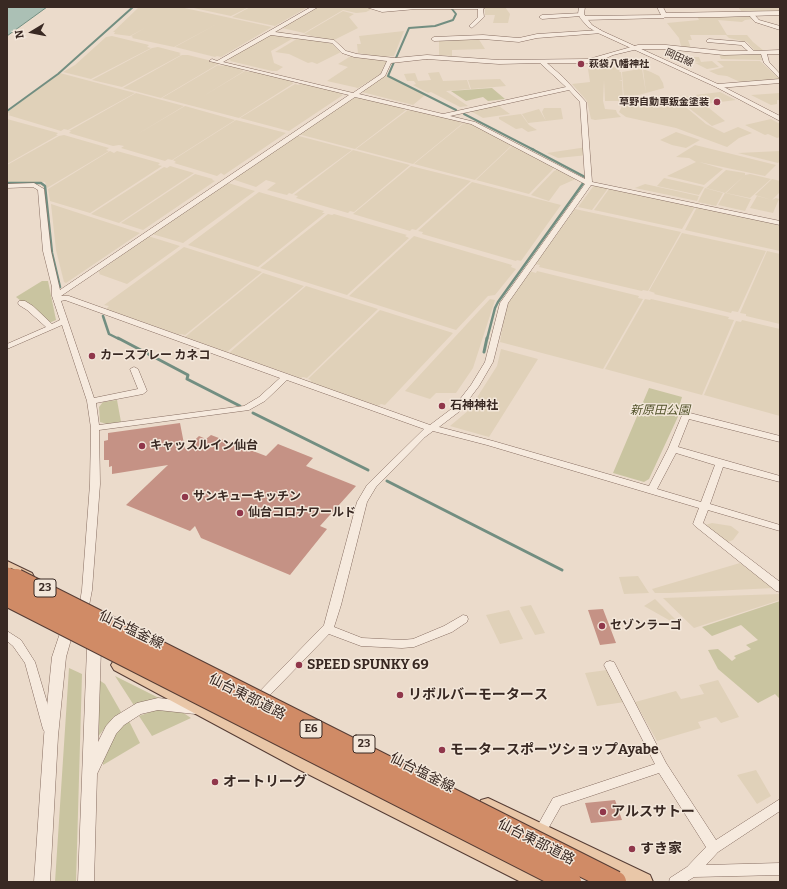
<!DOCTYPE html>
<meta charset="utf-8">
<style>
body{margin:0}
#map{position:relative;width:787px;height:889px;overflow:hidden;background:#ebdbcb;font-family:Bitter,serif}
canvas{display:block}
.frame{position:absolute;inset:0;border:8px solid #392923;pointer-events:none}
.north{position:absolute;left:12px;top:12px;width:40px;height:40px;-webkit-text-stroke:3px #f3e7da;paint-order:stroke;rotate:260deg;font-size:11px;font-weight:700;line-height:16px;text-align:center;color:#392923}
.north::after{content:'';display:block;margin:auto;width:14px;height:18px;background:#392923;clip-path:polygon(50% 0,100% 100%,50% 72%,0 100%)}
</style>
<div id="map">
<canvas width="787" height="889"></canvas>
<div class="frame"></div>
<div class="north">N</div>
</div>
<script>
const context = document.querySelector('canvas').getContext('2d');
context.lineJoin = 'round';
function fill(path, color) {
  context.fillStyle = color;
  context.fill(path, 'evenodd');
}
function shape(rows) {
  const path = new Path2D();
  for (const r of rows) {
    path.moveTo(r[0], r[1]);
    for (let i = 2; i < r.length; i += 2) path.lineTo(r[i], r[i + 1]);
  }
  return path;
}
function strokePath(path, color, width, dash) {
  context.strokeStyle = color;
  context.lineWidth = width;
  context.lineCap = dash ? 'butt' : 'round';
  context.setLineDash(dash || []);
  context.stroke(path);
}
function write(font, color, halo, rows, align = 'center') {
  context.font = font + ' Bitter,"Noto Sans JP",serif';
  context.lineWidth = 3;
  context.setLineDash([]);
  context.textBaseline = 'middle';
  context.strokeStyle = halo;
  context.fillStyle = color;
  for (const [text, x, y, turn = 0] of rows) {
    context.save();
    context.translate(x, y);
    context.rotate((+turn || 0) * Math.PI / 180);
    context.textAlign = isNaN(turn) ? turn : align;
    if (halo) context.strokeText(text, 0, 0);
    context.fillText(text, 0, 0);
    context.restore();
  }
}
const farmland = shape([
 [139,7,180,7,272,27,221,57,217,56,215,57,175,47,217,24,174,47,132,38,133,37,131,36,145,28,130,36,114,34,115,32,113,32],
 [189,7,249,7,231,16],
 [250,7,308,7,275,26,232,17],
 [318,7,364,7,372,9,366,12,356,13,343,10,304,33,282,28],
 [485,7,505,7,510,14,508,23,493,23,495,15,485,15],
 [738,7,778,7,780,10,742,12],
 [343,11,354,14,349,17,358,28,332,41,304,34],
 [751,15,754,19,745,20,742,22,718,20,727,35,747,35,753,42,764,51,754,50,747,42,729,38,726,35,690,35,692,40,688,40,691,48,681,46,679,38,667,23,699,20,697,16],
 [276,31,297,36,271,51,274,63,283,67,277,71,272,71,230,61,231,60,228,59],
 [404,31,394,56,381,57,358,53,357,44,361,44,359,36],
 [112,36,149,45,147,47,151,48,91,79,63,72,75,65,106,37],
 [300,37,333,44,343,51,317,64,312,62,308,63,289,54,275,52],
 [439,38,478,38,485,49,452,50,452,56,439,55],
 [158,47,181,53,179,54,181,55,122,87,92,80,152,48],
 [718,52,761,52,762,60,721,59],
 [354,54,388,60,384,70,380,75,358,88,327,81,348,67,338,64],
 [182,55,188,55,220,63,161,98,123,88],
 [679,57,699,57,701,62,712,61,719,67,707,69,695,63,700,62,690,61],
 [603,59,620,71,619,72,621,72,622,80,619,80,622,81,623,101,605,101,604,80,603,101,605,109,616,110,617,113,621,117,595,120,591,119,587,101,572,84,590,82,588,69,600,67,597,60],
 [717,61,760,61,780,79,740,82,727,76,718,75,709,71,724,67],
 [226,64,243,69,241,70,244,71,202,97,245,71,249,72,252,71,293,81,290,82,294,83,239,118,162,98,218,65,222,66],
 [640,69,642,69,646,93,624,99,622,72],
 [643,69,651,72,659,76,663,83,664,88,646,93],
 [439,72,443,81,467,80,470,89,446,91,468,106,460,107,431,92,428,93,413,85,416,84,414,81,407,81,404,74,415,73,418,81,431,80,428,73],
 [60,73,135,93,68,130,64,129,61,131,8,115,10,114,7,112],
 [386,75,402,84,425,95,413,105,362,92],
 [500,79,506,86,471,89,468,80],
 [302,83,341,92,340,94,343,95,289,131,240,118,295,84,299,85],
 [720,92,736,100,704,104,725,121,712,126,676,98,692,96,694,97,697,96,695,95],
 [136,93,184,106,136,135,185,106,235,120,172,160,168,159,165,161,121,148,124,146,119,145,113,146,69,133,71,131,69,131],
 [780,93,780,100,777,100,777,104,771,105,751,95],
 [360,96,404,107,402,109,406,110,355,149,298,134,352,97,357,98],
 [641,96,657,108,682,104,706,124,724,133,738,127,752,133,739,138,727,147,676,128,626,117,619,112,625,101],
 [496,104,510,114,483,118,469,110],
 [544,108,561,108,563,119,546,121,542,112],
 [414,109,460,120,459,122,463,123,413,164,356,149,408,110,411,111],
 [539,109,546,121,528,123,522,114],
 [521,114,529,125,537,130,528,132,522,128,516,129,499,119,499,117],
 [7,119,58,133,56,135,58,135,7,164],
 [771,119,780,124,780,137,777,138,768,134,765,135,745,125],
 [236,120,286,133,224,175,221,173,217,176,174,163,176,162,173,160],
 [464,123,469,124,471,123,512,145,475,180,414,164],
 [676,132,700,140,686,148,672,145,660,140],
 [64,135,109,148,106,150,109,151,47,188,45,182,7,182,7,165,59,136],
 [295,135,352,150,292,194,289,193,287,195,267,190,276,183,266,180,256,187,232,179],
 [513,145,555,167,529,194,476,180],
 [695,145,736,155,776,165,765,176,699,162,723,169,704,185,667,176,696,162,689,158,676,157],
 [587,147,588,155,558,158,547,153],
 [353,150,410,165,354,212,350,211,348,213,296,198,298,196,294,195],
 [110,151,114,153,117,151,160,163,158,165,162,166,90,213,50,201,48,189],
 [780,151,780,161,778,163,738,153],
 [170,166,194,173,119,223,91,214,164,167,167,168],
 [411,166,471,181,416,230,412,229,410,231,353,214],
 [561,168,578,178,560,186,549,201,531,195,554,171],
 [726,170,745,173,745,175,725,193,706,188],
 [195,174,213,179,212,180,215,181,143,230,121,223],
 [750,174,771,179,750,198,726,193,745,175],
 [664,178,704,187,699,195,657,186],
 [772,179,780,181,780,192,772,200,776,198,779,199,773,213,750,208,757,196,772,200,755,195],
 [472,182,561,205,521,261,517,260,516,261,422,234,423,232,418,231],
 [228,183,255,191,183,243,152,234,225,184],
 [595,184,609,187,592,210,578,207],
 [645,184,699,196,697,201,635,188],
 [705,188,723,193,716,206,698,202],
 [609,189,695,207,682,229,594,210],
 [259,192,324,211,322,213,325,213,258,267,188,245],
 [725,193,751,199,745,211,718,205],
 [51,204,140,233,66,283,64,282,56,250],
 [697,207,780,223,780,251,685,230],
 [575,209,681,232,648,291,643,290,642,291,539,267,540,265,535,264],
 [328,214,332,215,334,214,407,235,405,236,409,238,347,295,260,268],
 [682,233,766,251,738,312,732,311,731,313,654,294,655,293,649,291],
 [148,236,180,246,127,284,99,274,100,273,98,272],
 [414,236,512,265,511,267,516,269,495,295,488,296,456,330,349,296],
 [184,247,262,272,185,335,181,334,179,335,106,309,109,306,104,305],
 [767,251,780,254,780,324,746,316,746,314,740,313],
 [529,271,536,273,537,271,639,296,638,298,643,299,603,369,500,342,505,311,508,302],
 [263,273,304,286,227,352,185,337],
 [306,286,378,309,307,378,303,377,300,378,229,353],
 [490,299,495,300,473,368,456,393,436,393,430,399,405,391],
 [645,299,650,300,651,299,729,317,728,319,734,320,702,395,605,369],
 [380,310,453,333,385,405,381,404,378,406,310,382,311,380,308,379],
 [742,320,780,329,780,416,704,395,736,321,741,322],
 [501,349,538,359,489,437,450,426,469,410,497,366],
 [712,523,731,526,739,532,733,540,726,543,705,525],
 [740,563,775,588,669,593,655,593,652,589],
 [638,576,649,593,624,594,619,577],
 [780,594,780,600,694,628,663,598],
 [655,599,678,622,676,624,644,606],
 [531,605,545,633,535,635,520,607],
 [509,610,523,639,500,644,486,615],
 [607,670,625,702,597,706,585,673],
 [718,680,739,717,721,723,716,717,698,722,701,728,657,741,635,702,676,691,681,699,704,694,699,685],
 [756,770,771,796,757,804,737,775]
]);
const green = shape([
 [492,88,505,99,488,101,483,97,466,101,451,91],
 [42,281,48,281,56,320,49,323,16,297],
 [649,388,682,397,679,407,682,408,649,479,644,482,613,473],
 [117,400,121,422,107,424,100,422,99,407,103,402],
 [780,601,780,699,775,694,758,703,718,669,708,650,718,649,732,661,736,658,734,656,751,649,746,645,758,640,741,625,712,636,702,627],
 [69,668,82,674,76,882,55,882],
 [115,676,161,699,135,707],
 [99,680,105,684,121,712,109,723,96,739],
 [159,709,182,712,191,718,152,736,139,716],
 [129,721,140,743,103,765,103,758,108,741,121,726]
]);
const water = shape([
 [7,7,47,7,7,36,7,7]
]);
const streamFar2 = shape([
 [396,58,409,28,435,26,453,20,456,14,452,9],
 [394,62,388,76,456,110],
 [7,111,58,74,133,7],
 [464,114,534,150]
]);
const streamFar1 = shape([
 [532,149,585,177],
 [7,183,41,183,45,186,52,253,60,287],
 [103,316,109,334,119,339],
 [487,339,495,308,498,302,584,182]
]);
const stream = shape([
 [118,338,188,375,187,379,240,406],
 [484,352,487,338],
 [253,413,368,470],
 [387,481,562,570]
]);
const building = shape([
 [180,423,185,449,199,436,206,439,211,435,266,456,278,444,313,458,306,466,356,486,320,526,327,529,290,575,201,538,195,526,190,531,126,505,168,465,112,474,112,466,109,467,109,460,104,460,104,441,108,440,108,433],
 [603,609,616,643,600,645,588,610],
 [615,800,622,820,591,823,585,803]
]);
const minor = shape([
 [311,7,318,7,275,32,334,40,346,51,357,54,395,58,427,55,499,60,589,59,638,45,666,45,724,51,748,51,741,45,707,42,707,40,709,39,745,42,754,51,780,50,780,54,767,54,769,62,780,74,780,79,764,63,761,54,724,55,666,49,638,49,613,55,602,60,589,63,547,63,563,77,586,102,592,182,780,221,780,225,591,185,508,303,493,362,479,386,460,411,439,427,493,441,649,486,668,449,683,413,686,412,780,436,780,442,689,419,678,447,780,476,780,482,723,467,710,504,780,525,780,531,708,510,703,523,780,582,780,592,776,591,695,526,693,524,699,508,487,445,433,431,425,437,376,487,367,502,341,605,334,627,362,638,402,640,413,639,444,626,463,615,467,616,468,619,467,622,452,632,414,647,402,648,361,646,329,634,268,697,264,699,260,697,258,694,260,691,324,625,357,502,367,485,424,429,287,380,265,401,249,410,99,430,100,484,92,590,88,611,84,612,80,611,79,608,82,590,90,484,91,428,87,401,62,325,7,349,7,344,46,327,27,310,19,305,18,303,19,301,25,301,33,306,52,324,60,320,52,296,52,287,43,251,38,190,33,187,7,188,7,184,34,183,44,189,51,251,60,290,349,95,209,61,212,59,217,61,311,7],
 [271,35,332,43,342,53,354,57,387,61,381,74,353,93,223,62,271,35],
 [427,59,499,64,540,63,566,87,443,114,359,94,385,76,391,63,427,59],
 [569,90,580,102,585,179,475,122,450,116,569,90],
 [355,97,471,124,585,184,500,303,485,362,471,385,454,407,430,425,69,296,61,296,355,97],
 [65,300,280,378,259,397,244,406,99,425,96,403,143,394,147,391,138,369,134,367,130,369,138,389,94,398,61,301,65,300],
 [676,453,715,465,701,502,657,489,676,453],
 [366,7,382,8,399,7,486,7,483,9,484,17,472,28,469,26,478,17,478,9,416,9,382,12,366,7],
 [657,7,663,7,667,15,664,18,583,20,580,18,583,16,661,15,657,7],
 [583,13,583,15,581,16,542,19,539,17,542,15,583,13],
 [749,13,753,13,759,20,780,26,780,30,755,22,748,14,749,13],
 [600,30,602,31,602,33,537,38,519,42,483,39,434,41,431,39,434,37,483,35,519,38,537,34,600,30],
 [780,79,780,83,718,88,715,86,718,84,780,79],
 [7,631,21,640,35,662,55,729,53,732,49,734,45,732,43,729,25,663,13,646,7,641,7,631],
 [610,661,614,662,666,763,716,840,780,799,780,811,718,852,706,865,780,863,780,875,694,877,686,882,669,882,670,878,687,867,706,847,659,773,561,806,544,836,540,838,536,836,534,832,553,798,655,764,604,665,606,662,610,661]
]);
const tertiary = shape([
 [579,7,585,7,584,14,586,17,592,25,602,31,720,85,780,116,780,121,716,87,598,33,588,27,581,19,578,14,579,7],
 [780,11,780,15,720,17,664,17,661,15,664,13,780,11],
 [73,620,78,622,80,625,72,636,66,657,58,736,50,882,34,882,44,736,52,657,61,630,68,622,73,620],
 [91,632,96,633,101,648,98,742,106,726,114,717,137,703,158,698,195,702,200,704,202,708,200,712,195,714,158,710,141,714,124,725,116,734,97,774,94,882,78,882,87,648,84,637,86,633,91,632]
]);
const primary = shape([
 [7,561,32,573,34,577,32,581,26,583,7,574,7,561],
 [120,658,312,757,548,875,551,882,521,882,298,769,114,670,111,665,114,660,120,658],
 [488,798,650,875,653,882,623,882,481,812,478,806,481,800,488,798]
]);
const motorwayBridgeFar1 = shape([
 [7,576,18,581]
]);
const motorwayBridge = shape([
 [16,580,615,882],
 [7,595,570,882]
]);
const markers = [
 [581,64,4,"#90374b"],
 [717,102,4,"#90374b"],
 [92,356,4,"#90374b"],
 [442,406,4,"#90374b"],
 [142,446,4,"#90374b"],
 [185,497,4,"#90374b"],
 [240,513,4,"#90374b"],
 [602,626,4,"#90374b"],
 [299,665,4,"#90374b"],
 [400,695,4,"#90374b"],
 [442,750,4,"#90374b"],
 [215,782,4,"#90374b"],
 [603,812,4,"#90374b"],
 [632,849,4,"#90374b"]
];
const farStreetnames = [
 ["岡田線",679,58,24]
];
const farPoinames = [
 ["萩袋八幡神社",589,64],
 ["草野自動車鈑金塗装",709,102,"right"]
];
const shields = [
 [45,588,22],
 [311,729,22],
 [364,744,22]
];
const shieldNames = [
 ["23",45,588],
 ["E6",311,729],
 ["23",364,744]
];
const poiNames = [
 ["カースプレー カネコ",100,356],
 ["石神神社",450,406],
 ["キャッスルイン仙台",150,446],
 ["サンキューキッチン",193,497],
 ["仙台コロナワールド",248,513],
 ["セゾンラーゴ",610,626]
];
const parkNames = [
 ["新原田公園",660,411]
];
const nearStreetnames = [
 ["仙台塩釜線",131,630,26],
 ["仙台東部道路",247,697,27],
 ["仙台塩釜線",422,773,27],
 ["仙台東部道路",536,842,27]
];
const nearPoinames = [
 ["SPEED SPUNKY 69",307,665],
 ["リボルバーモータース",408,695],
 ["モータースポーツショップAyabe",450,750],
 ["オートリーグ",223,782],
 ["アルスサトー",611,812],
 ["すき家",640,849]
];
fill(farmland, '#e0d1b9');
fill(green, '#c9c4a0');
fill(water, '#abc0b5');
strokePath(water, '#728e81', 1);
strokePath(streamFar2, '#728e81', 2);
strokePath(streamFar1, '#728e81', 2.5);
strokePath(stream, '#728e81', 3);
fill(building, '#c59285');
strokePath(minor, '#866d61', 1);
strokePath(tertiary, '#866d61', 1);
strokePath(primary, '#553c34', 2);
fill(minor, '#f6eade');
fill(tertiary, '#f6eade');
fill(primary, '#e9c7a8');
strokePath(motorwayBridgeFar1, '#553c34', 18, []);
strokePath(motorwayBridge, '#553c34', 24, []);
strokePath(motorwayBridgeFar1, '#d08b66', 17);
strokePath(motorwayBridge, '#d08b66', 22);
for (const [x, y, r, color] of markers) {
  const dot = new Path2D();
  dot.arc(x, y, r, 0, 2 * Math.PI);
  context.fillStyle = color;
  context.fill(dot);
  strokePath(dot, '#f3e7da', 1.5);
}
write('10px', '#392923', '#f3e7da', farStreetnames);
write('bold 10px', '#392923', '#f3e7da', farPoinames, 'left');
for (const [x, y, w] of shields) {
  const box = new Path2D();
  box.roundRect(x - w / 2, y - 9, w, 18, 3);
  context.fillStyle = '#f3e7da';
  context.fill(box);
  strokePath(box, '#392923', 1);
}
write('bold 11px', '#392923', null, shieldNames);
write('bold 12px', '#392923', '#f3e7da', poiNames, 'left');
write('italic 12px', '#52532b', '#f3e7da', parkNames);
write('14px', '#392923', '#f3e7da', nearStreetnames);
write('bold 14px', '#392923', '#f3e7da', nearPoinames, 'left');
</script>
